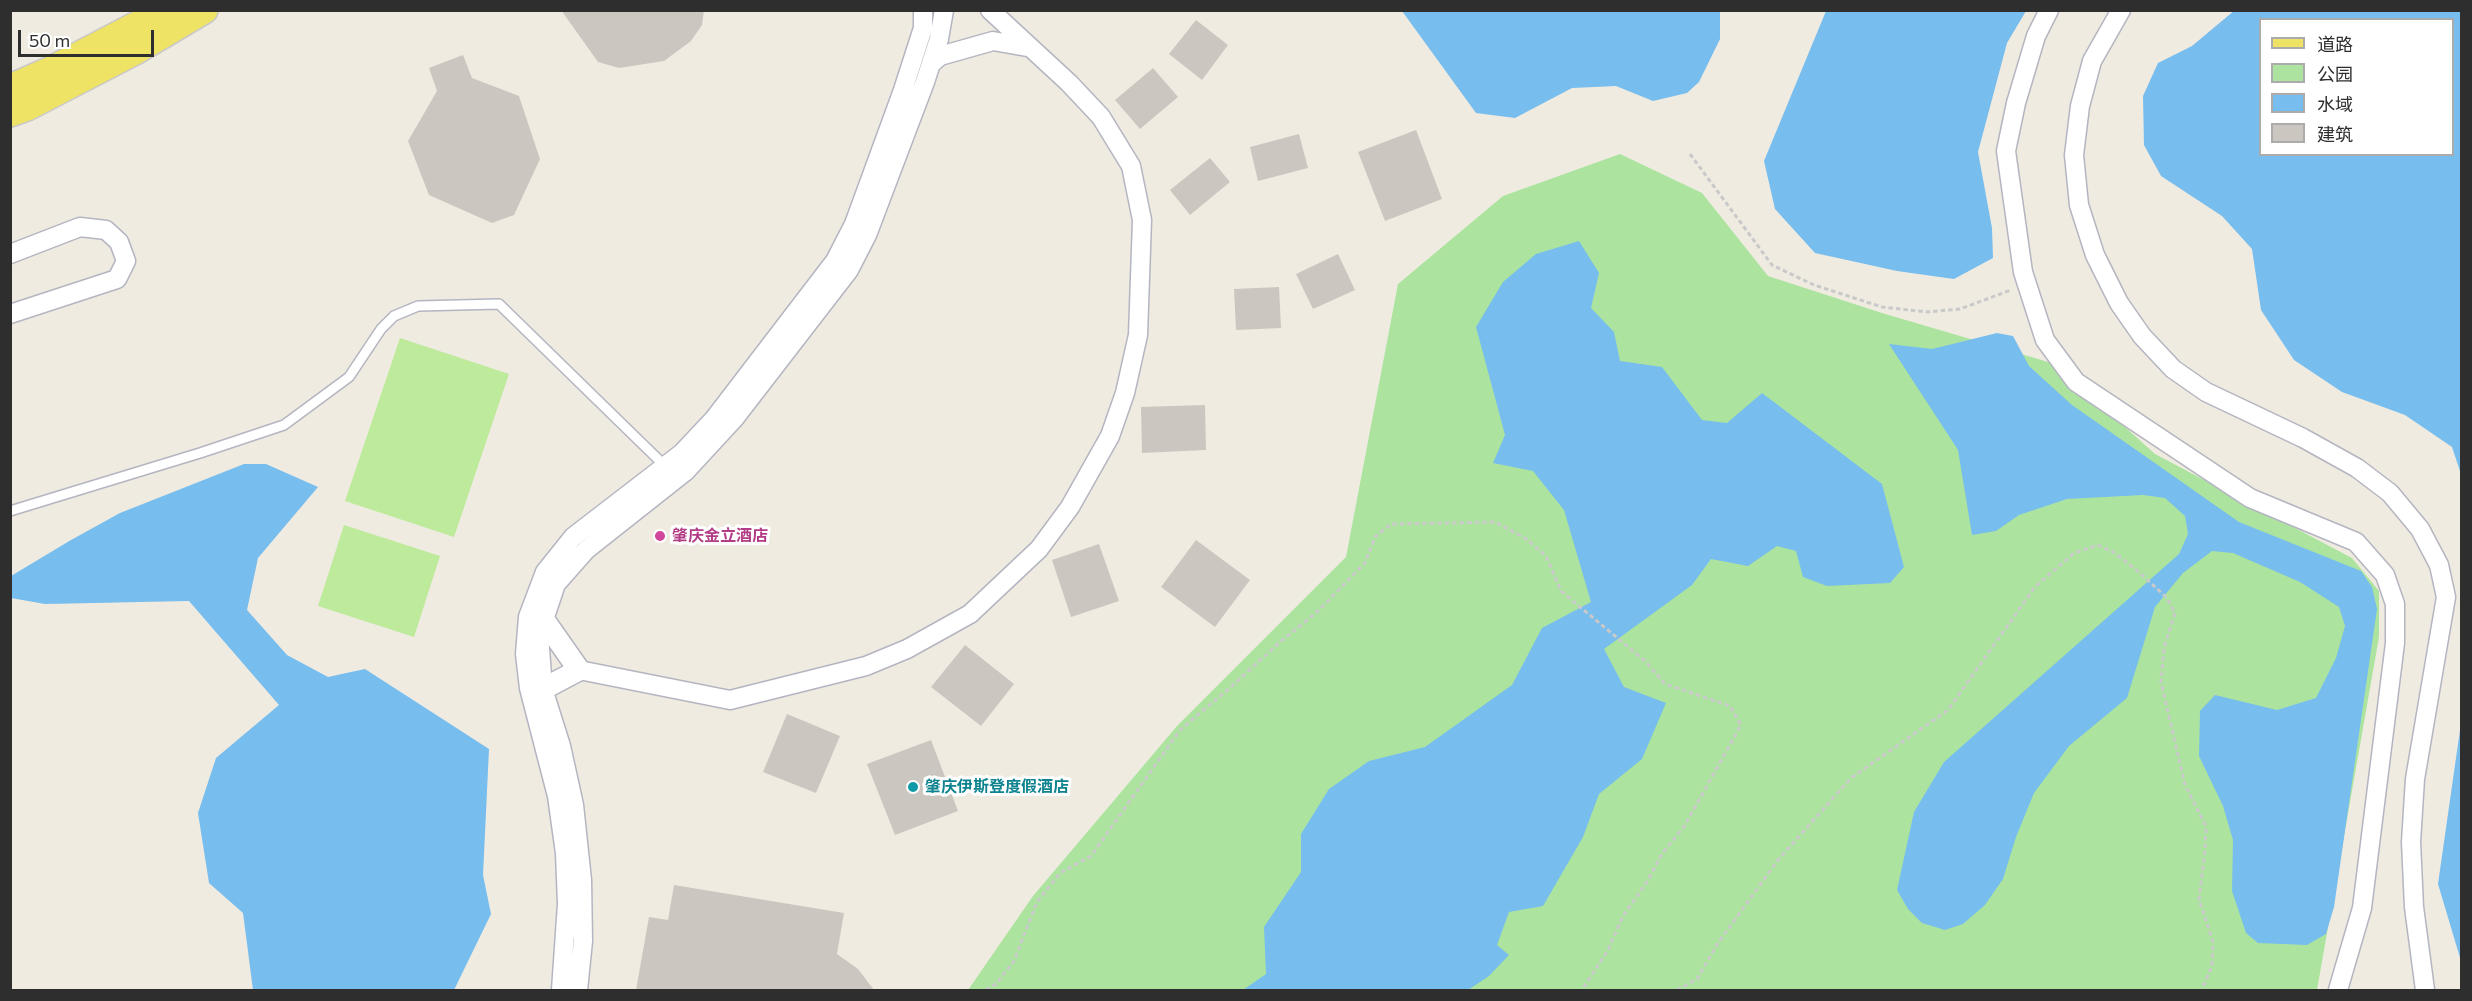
<!DOCTYPE html>
<meta charset="utf-8">
<style>
body{margin:0}
#map{position:relative;width:2472px;height:1001px;overflow:hidden;background:#efebe1;font-family:Commissioner,"Noto Sans SC",sans-serif}
canvas{display:block}
.frame{position:absolute;inset:0;border:12px solid #2e2e2e;pointer-events:none}
.legend{position:absolute;left:2259px;top:18px;width:195px;height:138px;box-sizing:border-box;background:#fff;border:2px solid #ababab;margin:0;padding:8px 10px;list-style:none;font-size:18px;color:#2e2e2e}
.legend li{display:flex;align-items:center;gap:12px;height:30px}
.legend b{width:30px;border:2px solid #ababab}
.scale{position:absolute;left:18px;top:30px;width:136px;height:27px;box-sizing:border-box;border:3px solid #2e2e2e;border-top:0;padding-left:8px;font-size:18px;line-height:21px;white-space:nowrap;color:#2e2e2e;-webkit-text-stroke:4px #fff;paint-order:stroke}
</style>
<div id="map">
<canvas width="2472" height="1001"></canvas>
<div class="frame"></div>
<ul class="legend">
<li><b style="height:8px;background:#efe365"></b>道路</li>
<li><b style="height:16px;background:#ace49f"></b>公园</li>
<li><b style="height:16px;background:#77bdee"></b>水域</li>
<li><b style="height:16px;background:#cbc7c0"></b>建筑</li>
</ul>
<div class="scale">50 m</div>
</div>
<script>
const context = document.querySelector('canvas').getContext('2d');
context.lineJoin = 'round';
function fill(path, color) {
  context.fillStyle = color;
  context.fill(path, 'evenodd');
}
function shape(rows) {
  const path = new Path2D();
  for (const r of rows) {
    path.moveTo(r[0], r[1]);
    for (let i = 2; i < r.length; i += 2) path.lineTo(r[i], r[i + 1]);
  }
  return path;
}
function strokePath(path, color, width, dash) {
  context.strokeStyle = color;
  context.lineWidth = width;
  context.lineCap = dash ? 'butt' : 'round';
  context.setLineDash(dash || []);
  context.stroke(path);
}
function write(font, color, halo, rows, align = 'center') {
  context.font = font + ' Commissioner,"Noto Sans SC",sans-serif';
  context.lineWidth = 6;
  context.setLineDash([]);
  context.textBaseline = 'middle';
  context.strokeStyle = halo;
  context.fillStyle = color;
  for (const [text, x, y, turn = 0] of rows) {
    context.save();
    context.translate(x, y);
    context.rotate((+turn || 0) * Math.PI / 180);
    context.textAlign = isNaN(turn) ? turn : align;
    if (halo) context.strokeText(text, 0, 0);
    context.fillText(text, 0, 0);
    context.restore();
  }
}
const green = shape([
 [1620,154,1702,193,1768,276,1882,313,2055,364,2155,454,2352,558,2379,591,2379,637,2317,990,968,990,1033,896,1177,726,1346,557,1398,284,1503,196]
]);
const pitch = shape([
 [400,338,509,374,454,537,345,501],
 [344,525,440,556,414,637,318,606]
]);
const water = shape([
 [2235,10,2461,11,2461,474,2452,447,2405,415,2342,392,2294,360,2261,310,2252,249,2222,216,2161,176,2144,145,2143,96,2158,63,2192,46],
 [2260,20,2452,20,2452,154,2260,154],
 [1402,11,1720,11,1720,39,1699,82,1687,93,1653,101,1616,86,1572,88,1515,118,1476,113],
 [1826,11,2026,11,2007,43,1978,152,1992,228,1993,258,1954,279,1897,271,1815,253,1775,209,1764,161],
 [1579,241,1599,273,1591,308,1614,332,1620,361,1662,367,1702,420,1727,423,1762,393,1882,484,1904,567,1890,583,1827,586,1803,577,1796,551,1777,546,1748,566,1711,559,1692,585,1604,649,1624,687,1666,703,1642,759,1599,794,1583,837,1543,906,1509,912,1497,945,1509,955,1489,976,1468,990,1243,990,1266,974,1264,927,1301,872,1301,834,1329,789,1369,761,1425,747,1512,685,1542,628,1591,602,1564,510,1533,471,1493,463,1505,435,1476,327,1503,282,1536,254],
 [1997,333,2013,336,2029,366,2072,405,2239,522,2361,571,2372,587,2377,609,2334,907,2326,934,2307,945,2258,943,2246,933,2232,891,2233,840,2223,806,2199,756,2200,711,2215,695,2277,710,2316,698,2336,658,2345,626,2339,607,2300,582,2233,553,2212,551,2183,573,2155,607,2127,698,2069,746,2034,793,2016,837,2003,879,1985,905,1963,924,1945,930,1922,923,1908,909,1897,890,1914,812,1944,762,2179,554,2188,534,2185,516,2165,498,2143,495,2067,499,2019,515,1996,531,1972,535,1958,450,1889,344,1932,349],
 [244,464,266,464,318,487,258,558,247,610,287,655,328,677,365,669,489,749,483,875,491,914,454,990,253,990,243,913,209,883,198,813,216,758,279,705,189,601,45,604,11,598,11,576,71,540,120,513],
 [2461,723,2461,961,2438,884]
]);
const building = shape([
 [561,10,704,10,702,25,691,41,664,61,619,68,598,62],
 [1196,20,1228,45,1202,80,1169,54],
 [463,55,472,78,519,96,540,159,514,215,492,223,429,195,408,141,437,91,429,68],
 [1153,68,1178,97,1140,129,1115,100],
 [1416,130,1442,199,1385,221,1358,152],
 [1299,134,1308,168,1258,181,1250,147],
 [1210,158,1230,182,1190,215,1170,190],
 [1338,254,1355,290,1313,309,1296,274],
 [1279,287,1281,328,1236,330,1234,289],
 [1205,405,1206,450,1142,453,1141,407],
 [1196,540,1250,580,1215,627,1161,587],
 [1099,544,1119,601,1071,617,1052,560],
 [965,645,1014,684,981,726,931,687],
 [787,714,840,736,816,793,763,772],
 [931,740,958,811,895,835,867,764],
 [674,885,844,913,837,954,858,969,874,990,636,990,649,917,668,920]
]);
const path = shape([
 [1690,154,1772,265,1814,285,1882,307,1927,312,1960,309,2011,290],
 [986,990,996,984,1014,961,1037,902,1060,873,1091,856,1180,730,1232,686,1280,642,1317,612,1365,563,1375,537,1391,524,1495,522,1525,538,1546,556,1561,591,1645,661,1665,684,1730,706,1741,725,1685,825,1662,854,1647,882,1623,916,1608,950,1582,990],
 [1677,990,1697,979,1718,943,1778,860,1851,778,1948,710,2035,587,2074,553,2098,545,2115,553,2140,573,2167,598,2175,613,2164,648,2161,682,2185,785,2206,826,2205,850,2199,899,2213,942,2212,965,2202,990]
]);
const service = shape([
 [10,511,200,453,284,425,349,377,381,329,394,316,418,306,499,304,665,466]
]);
const minor = shape([
 [2049,10,2036,36,2016,103,2006,151,2023,272,2045,340,2076,382,2250,498,2356,542,2385,575,2395,604,2395,643,2362,908,2338,990],
 [2121,10,2092,61,2080,106,2074,155,2079,205,2095,255,2119,303,2142,336,2173,369,2206,392,2303,438,2357,468,2390,493,2420,529,2439,565,2446,597,2415,779,2411,842,2414,907,2425,990],
 [931,64,940,56,993,41,1027,47],
 [10,254,80,227,106,230,119,242,126,261,117,279,10,314],
 [579,670,730,700,866,666,907,649,970,614,1039,549,1070,507,1110,436,1125,393,1138,335,1142,220,1131,166,1101,117,1069,83,990,10],
 [561,990,567,904,565,853,557,796,529,688,525,654,528,617,545,572,573,537,682,453,714,419,835,261,854,224,903,90,923,28,923,10],
 [578,990,583,941,582,880,574,805,561,746,543,689,539,635,556,584,586,550,686,471,734,419,849,270,867,235,925,82,939,39,944,10]
]);
const tertiary = shape([
 [543,689,579,670,544,620]
]);
const primary = shape([
 [10,88,51,70,166,10],
 [10,113,27,107,135,51,204,10]
]);
const markers = [
 [660,536,6,"#d1479c"],
 [913,787,6,"#0f9aa8"]
];
const hotelNames = [
 ["肇庆金立酒店",672,536]
];
const cultureNames = [
 ["肇庆伊斯登度假酒店",925,787]
];
fill(green, '#ace49f');
fill(pitch, '#bdea9b');
fill(water, '#77bdee');
fill(building, '#cbc7c0');
strokePath(service, '#b4b5c1', 12);
strokePath(minor, '#b4b5c1', 21);
strokePath(tertiary, '#b4b5c1', 24);
strokePath(primary, '#c9c9c9', 30);
strokePath(path, '#c9c9c9', 3, [4.5, 3]);
strokePath(service, '#fff', 9);
strokePath(minor, '#fff', 18);
strokePath(tertiary, '#fff', 21);
strokePath(primary, '#efe365', 27);
for (const [x, y, r, color] of markers) {
  const dot = new Path2D();
  dot.arc(x, y, r, 0, 2 * Math.PI);
  context.fillStyle = color;
  context.fill(dot);
  strokePath(dot, '#fff', 2);
}
write('bold 16px', '#b23c85', '#fff', hotelNames, 'left');
write('bold 16px', '#0d838f', '#fff', cultureNames, 'left');
</script>
